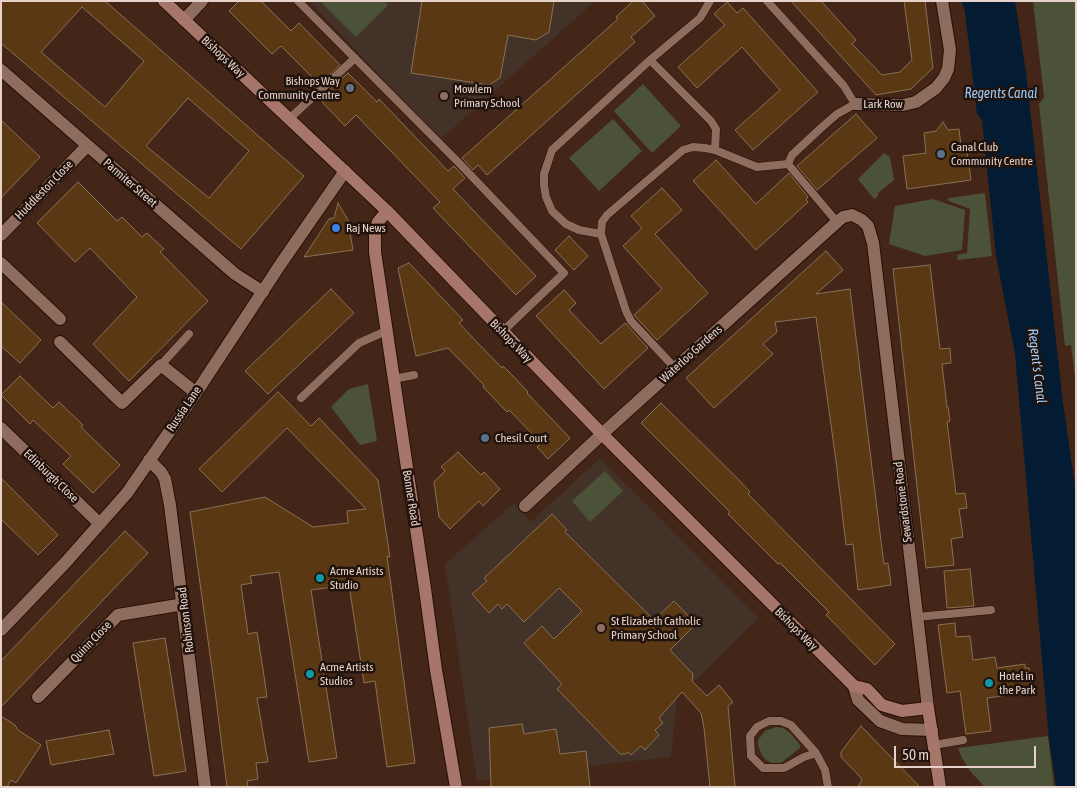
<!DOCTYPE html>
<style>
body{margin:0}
#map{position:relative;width:1077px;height:788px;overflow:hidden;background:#432618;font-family:"Asap Condensed",sans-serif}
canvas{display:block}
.frame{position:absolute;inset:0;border:2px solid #e6d2c9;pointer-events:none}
.scale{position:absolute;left:894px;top:746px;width:142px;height:22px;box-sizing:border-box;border:2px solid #e6d2c9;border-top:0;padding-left:6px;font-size:15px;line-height:18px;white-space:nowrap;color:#e6d2c9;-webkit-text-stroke:4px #20130d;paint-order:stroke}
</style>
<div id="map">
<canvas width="1077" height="788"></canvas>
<div class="frame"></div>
<div class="scale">50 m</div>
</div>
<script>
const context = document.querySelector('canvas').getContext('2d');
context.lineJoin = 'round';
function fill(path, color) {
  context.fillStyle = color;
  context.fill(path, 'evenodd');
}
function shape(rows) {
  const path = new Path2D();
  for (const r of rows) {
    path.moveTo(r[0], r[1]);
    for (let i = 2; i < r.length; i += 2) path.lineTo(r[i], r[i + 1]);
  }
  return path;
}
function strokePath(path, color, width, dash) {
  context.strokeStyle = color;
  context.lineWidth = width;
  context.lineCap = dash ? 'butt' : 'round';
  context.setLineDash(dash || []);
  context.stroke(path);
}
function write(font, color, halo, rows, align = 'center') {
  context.font = font + ' "Asap Condensed",sans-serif';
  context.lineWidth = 5;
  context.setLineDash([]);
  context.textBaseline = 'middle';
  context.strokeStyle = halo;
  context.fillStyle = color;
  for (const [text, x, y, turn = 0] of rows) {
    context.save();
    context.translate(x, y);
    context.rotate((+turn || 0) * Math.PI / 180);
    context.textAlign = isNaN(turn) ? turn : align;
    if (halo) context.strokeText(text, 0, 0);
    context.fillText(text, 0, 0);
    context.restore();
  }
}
const education = shape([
 [309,1,595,1,441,139],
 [600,458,759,618,677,698,671,757,558,769,477,781,445,564,514,503,531,522]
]);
const green = shape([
 [320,1,384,1,388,5,356,37],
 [1033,1,1076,1,1076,385,1071,345,1065,346,1039,104,1044,97],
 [643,84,681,126,652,153,614,111],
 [613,119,642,151,599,191,569,158],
 [884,153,890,157,894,180,878,193,878,196,874,199,858,179],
 [985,193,992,256,958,260,957,255,967,253,970,209,947,200,949,198],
 [933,199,965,210,962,250,925,256,889,244,895,206],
 [368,384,377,441,360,445,331,407,349,389],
 [605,471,623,491,590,522,572,501],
 [776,727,783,728,790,733,800,745,800,748,781,763,771,763,766,760,762,755,758,745,758,740,765,731],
 [1048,736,1054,787,985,787,970,771,962,758,958,748]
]);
const water = shape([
 [962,1,1015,1,1026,72,1063,403,1076,493,1076,787,1056,787,1049,739,1015,354,996,256,982,120,977,114,965,12]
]);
const building = shape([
 [1,1,105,1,304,176,241,249,1,43,1,1],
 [82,7,144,61,105,107,41,52,82,7],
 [188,98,249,151,209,198,146,146,188,98],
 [239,1,261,1,291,31,299,23,340,65,319,84,281,46,272,54,229,11,239,1],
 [422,1,554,1,549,32,536,40,508,35,500,78,489,85,411,73,422,1],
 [633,1,642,1,655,16,631,37,635,42,487,175,478,165,473,170,462,158,618,19,616,17,633,1],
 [791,1,821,1,856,40,852,44,882,75,900,72,912,60,904,1,925,1,933,68,911,89,876,95,791,1],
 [727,2,737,13,743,8,818,92,753,150,735,130,780,90,742,47,697,88,678,67,725,25,714,14,727,2],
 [348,73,377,102,379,99,448,171,454,166,465,178,453,189,536,276,516,295,433,208,440,202,356,115,345,126,322,102,330,95,327,92,348,73],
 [856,114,877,138,817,190,797,166,856,114],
 [1,120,40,157,1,198,1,120],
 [943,122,948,130,959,129,961,146,966,146,971,180,907,189,903,156,926,153,924,133,936,131,943,122],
 [716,160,756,204,789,173,808,197,806,199,808,202,756,250,693,181,716,160],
 [78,182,117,221,122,217,142,237,147,233,164,249,160,252,208,301,129,381,93,344,137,297,90,248,75,262,37,223,78,182],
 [662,188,682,210,655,234,708,293,657,340,634,315,662,289,623,246,642,228,631,216,662,188],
 [338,203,348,220,353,250,304,257,329,219,334,218,338,203],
 [569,236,588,256,574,270,555,250,569,236],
 [826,251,843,270,816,294,850,289,881,541,884,564,888,563,891,585,858,590,853,544,846,545,836,461,816,317,775,322,777,332,763,344,773,354,714,408,686,378,826,251],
 [409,263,463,320,459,323,475,340,502,368,503,366,513,376,528,392,527,393,570,438,548,459,537,447,541,443,509,410,507,412,483,387,484,385,448,348,416,356,398,268,409,263],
 [930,265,940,349,950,348,951,363,942,364,947,407,948,407,950,421,947,422,956,494,965,493,967,508,959,509,963,537,951,539,954,565,926,568,893,269,930,265],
 [331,289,354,313,268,394,245,371,331,289],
 [564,290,576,303,569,310,601,344,625,323,648,348,604,389,536,316,564,290],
 [1,302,41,340,20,363,1,346,1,302],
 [20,376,53,408,59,402,83,425,81,427,120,465,93,493,63,464,71,456,33,420,30,424,1,395,20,376],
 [278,392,311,426,319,418,378,480,390,557,387,556,415,763,387,767,375,681,364,683,349,585,311,590,337,758,309,762,279,572,250,576,252,583,241,585,248,634,257,632,263,669,267,697,257,698,268,762,256,763,258,779,247,781,248,787,227,787,214,683,190,512,265,497,313,527,348,523,347,511,366,509,287,428,222,492,199,469,278,392],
 [661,403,739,480,750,492,748,494,895,644,875,665,826,615,829,612,780,563,778,564,728,514,730,512,641,423,661,403],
 [458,452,481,475,484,472,500,489,483,506,479,501,450,529,439,517,434,482,445,471,441,467,458,452],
 [1,478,58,535,38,555,1,519,1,478],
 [552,514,567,530,565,532,654,620,674,601,696,624,670,650,693,674,692,681,707,696,719,685,733,702,728,706,735,787,710,787,704,728,701,713,682,692,659,718,663,723,655,730,659,735,645,750,641,746,631,755,628,752,626,754,620,754,557,689,562,684,524,643,542,626,554,639,582,611,559,588,524,622,507,604,502,609,498,604,489,613,472,594,487,581,484,578,552,514],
 [125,531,148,553,1,707,1,661,125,531],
 [970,569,974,606,947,608,944,571,970,569],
 [955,623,956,637,970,636,973,660,995,657,997,668,1025,664,1025,668,1029,668,1032,692,987,698,991,731,966,734,960,691,947,693,938,625,955,623],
 [165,638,186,771,154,776,133,643,165,638],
 [1,716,15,725,18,730,41,745,16,783,11,780,7,787,1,787,1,716],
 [522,724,524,734,556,729,560,754,586,751,590,787,491,787,489,728,522,724],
 [861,726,920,787,858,787,862,779,841,757,841,752,861,726],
 [109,730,114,754,51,765,46,741,109,730]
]);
const lane = shape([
 [298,1,461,165,564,273,502,332],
 [767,1,844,86,855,104,837,114,821,128,792,155,788,164],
 [650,60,711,121,716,129,715,150],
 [289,119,355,58],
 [788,164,837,222],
 [601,234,579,230,566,224,552,211,546,197,544,185,544,174,552,150,650,60,700,18,710,1],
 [161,365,189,334],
 [675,368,631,321,626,311,601,234,602,222,607,215,683,150,693,147,705,148,715,150,757,167,788,164],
 [393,379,414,375],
 [301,398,359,343,386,331],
 [917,617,991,610],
 [934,745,963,740],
 [816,753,791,725,781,721,769,721,757,727,750,736,751,756,763,768,784,768,804,757,816,753,825,770,828,787]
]);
const street = shape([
 [184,20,202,1],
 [1,70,235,274,263,292],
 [855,104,903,105,916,102,936,88,944,78,948,69,950,50,942,1],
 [1,235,87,146],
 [1,263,60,319],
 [60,342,122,403,161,365,196,393],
 [1,428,100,524],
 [149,460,161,472,165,479,170,505,205,787],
 [525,506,602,434,837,222,843,217,852,215,862,220,868,226,873,243,928,708],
 [1,630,66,562,127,493,196,393,282,262,345,171],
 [854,686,858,700,880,721,902,729,932,730],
 [38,697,118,615,184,604]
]);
const secondary = shape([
 [164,1,387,211,602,434,854,686,867,689,882,705,902,711,928,708,940,787],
 [387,211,378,222,375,232,375,252,425,589,436,670,456,787]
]);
const markers = [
 [350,88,5,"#6b7280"],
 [444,96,5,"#8d6e63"],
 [941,154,5,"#5c6f8a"],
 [336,228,5,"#3f7fe0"],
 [485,438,5,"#5c6f8a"],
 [320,578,5,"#0f9aa8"],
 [601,628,5,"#8d6e63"],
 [310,674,5,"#0f9aa8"],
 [989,683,5,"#0f9aa8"]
];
const streetNames = [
 ["Bishops Way",223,57,43],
 ["Lark Row",883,104],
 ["Parmiter Street",130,183,41],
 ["Huddleston Close",44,190,-46],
 ["Bishops Way",511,341,46],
 ["Waterloo Gardens",691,354,-42],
 ["Russia Lane",184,409,-56],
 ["Edinburgh Close",51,476,44],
 ["Bonner Road",411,498,81],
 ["Sewardstone Road",903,502,-97],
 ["Robinson Road",186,620,-97],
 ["Bishops Way",796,629,45],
 ["Quinn Close",91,642,-46]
];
const poiNames = [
 ["Bishops Way",340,81,"right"],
 ["Community Centre",340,95,"right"],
 ["Mowlem",454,89],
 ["Primary School",454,103],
 ["Canal Club",951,147],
 ["Community Centre",951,161],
 ["Raj News",346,228],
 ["Chesil Court",495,438],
 ["Acme Artists",330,571],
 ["Studio",330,585],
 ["St Elizabeth Catholic",611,621],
 ["Primary School",611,635],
 ["Acme Artists",320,667],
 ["Studios",320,681],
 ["Hotel in",999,676],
 ["the Park",999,690]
];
const waterNames = [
 ["Regents Canal",1001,94],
 ["Regent's Canal",1037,366,83]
];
fill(education, '#433228');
fill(green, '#4c5237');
fill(water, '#031c33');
fill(building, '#593813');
strokePath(building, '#8a7056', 1);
strokePath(lane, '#280e03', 9);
strokePath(street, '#280e03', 14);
strokePath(secondary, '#280e03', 14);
strokePath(lane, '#8f6d5e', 8);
strokePath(street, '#8f6d5e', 12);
strokePath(secondary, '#a7766b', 12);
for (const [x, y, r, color] of markers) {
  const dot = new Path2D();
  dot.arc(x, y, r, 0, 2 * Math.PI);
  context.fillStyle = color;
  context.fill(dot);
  strokePath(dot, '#20130d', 2);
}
write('12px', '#e6d2c9', '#20130d', streetNames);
write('12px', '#e6d2c9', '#20130d', poiNames, 'left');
write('italic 14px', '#9ecaf7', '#20130d', waterNames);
</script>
